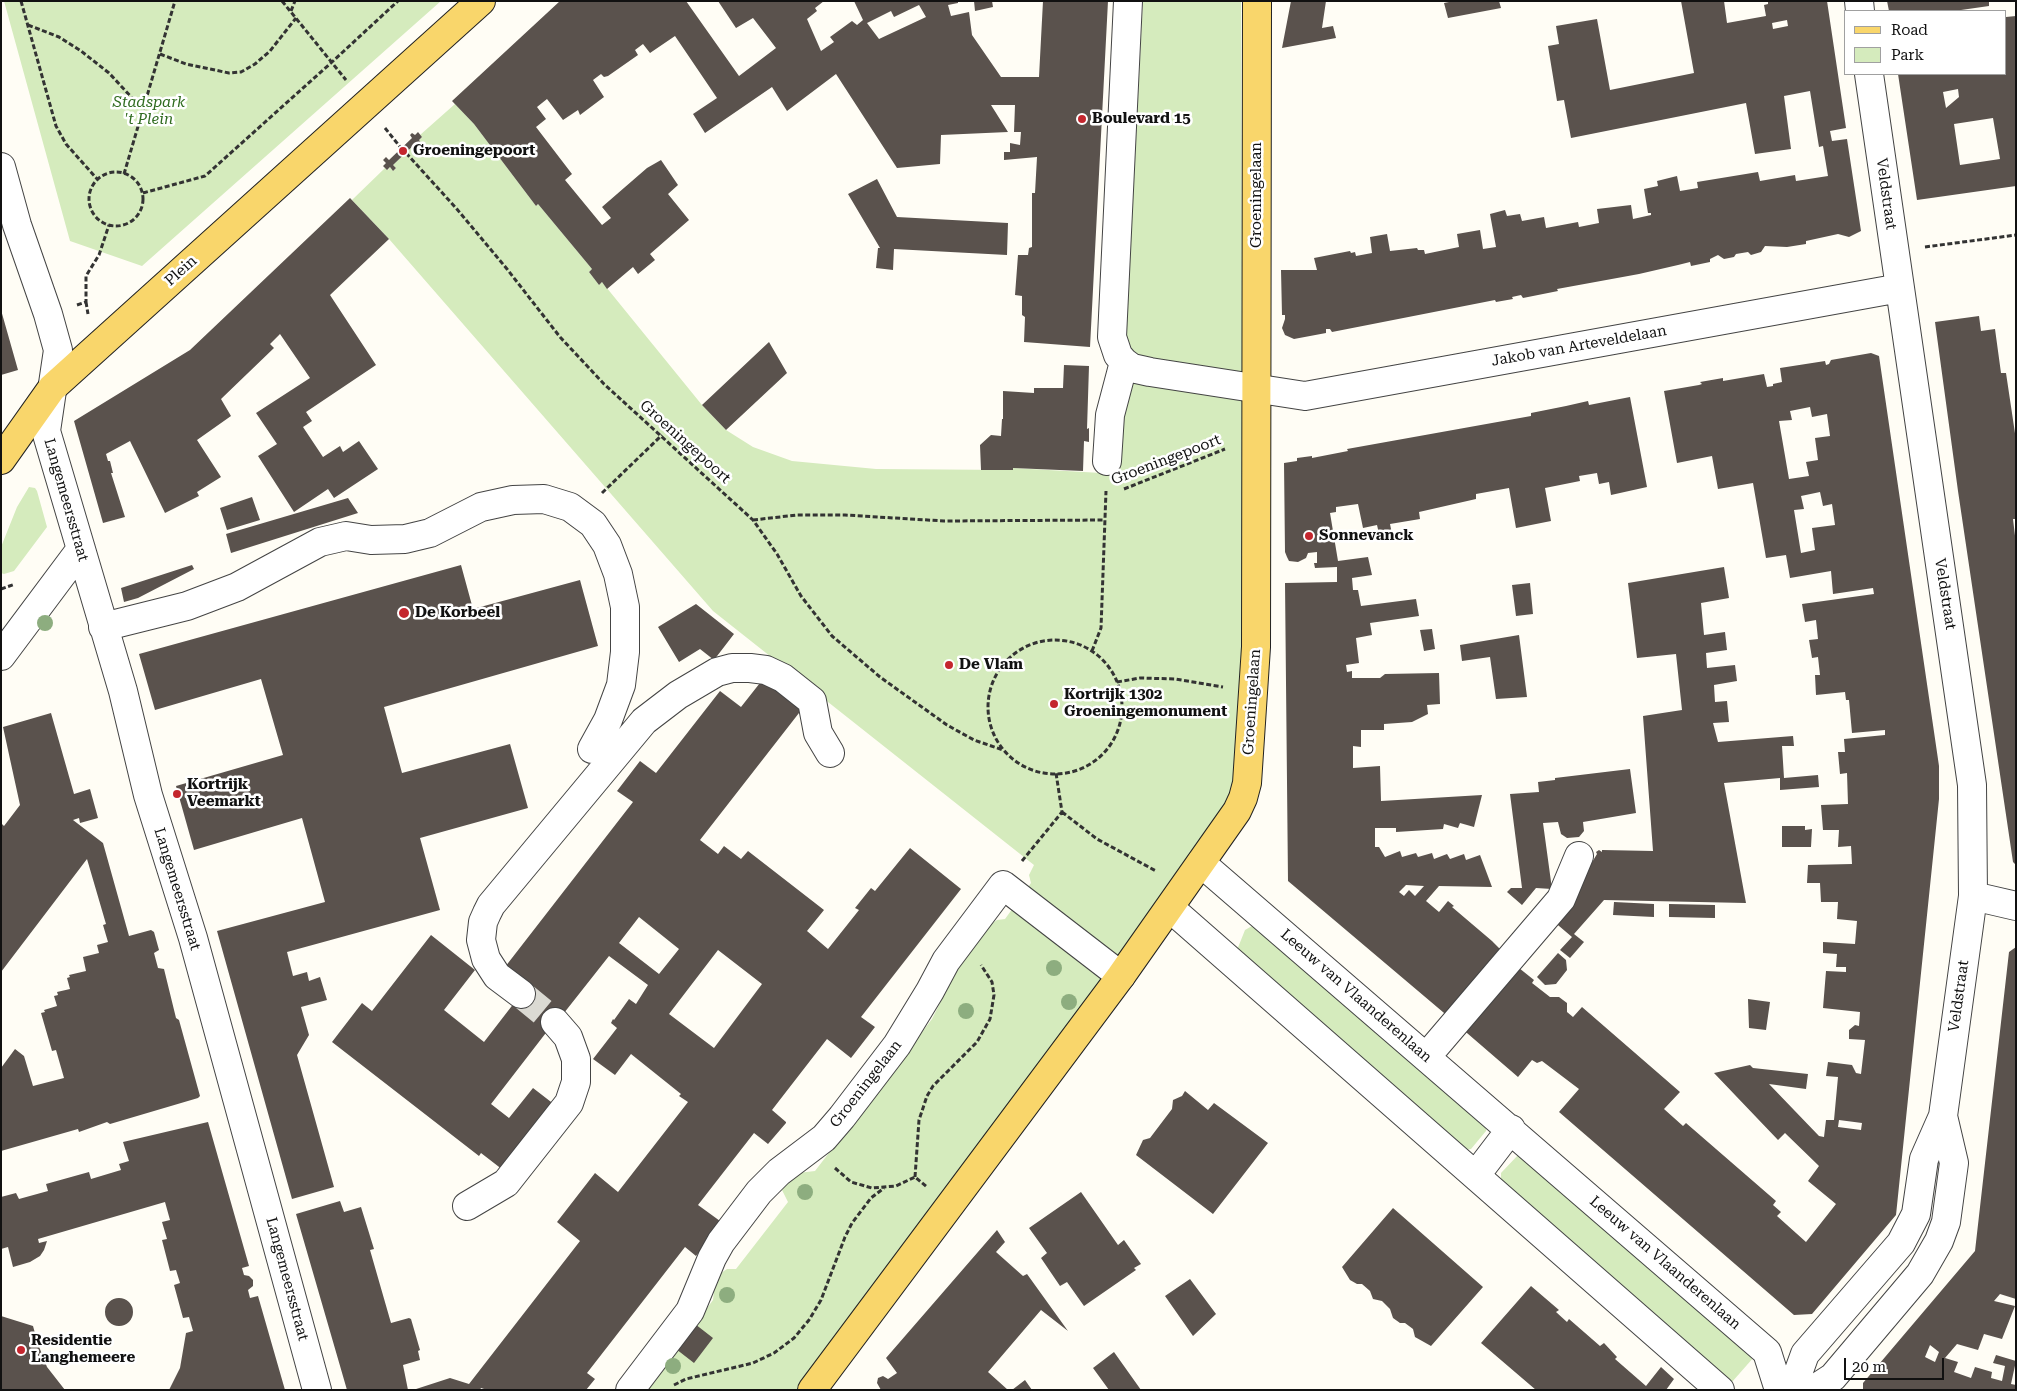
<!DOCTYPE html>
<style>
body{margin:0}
#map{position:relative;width:2017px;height:1391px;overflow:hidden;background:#fffdf5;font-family:"Roboto Serif",serif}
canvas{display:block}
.frame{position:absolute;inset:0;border:2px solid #111;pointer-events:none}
.legend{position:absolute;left:1844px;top:10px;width:162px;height:65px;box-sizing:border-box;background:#fff;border:1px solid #a0a0a0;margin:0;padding:6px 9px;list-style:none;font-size:15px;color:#111}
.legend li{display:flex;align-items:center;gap:10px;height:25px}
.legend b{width:25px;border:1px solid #a0a0a0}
.scale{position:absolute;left:1844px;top:1358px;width:100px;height:22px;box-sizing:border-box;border:2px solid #111;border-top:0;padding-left:6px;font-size:15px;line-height:18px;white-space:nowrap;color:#111;-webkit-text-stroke:4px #fff;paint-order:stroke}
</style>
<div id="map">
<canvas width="2017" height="1391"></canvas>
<div class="frame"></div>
<ul class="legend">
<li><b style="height:6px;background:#f9d66b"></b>Road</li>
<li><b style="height:14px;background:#d5ebbd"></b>Park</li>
</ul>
<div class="scale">20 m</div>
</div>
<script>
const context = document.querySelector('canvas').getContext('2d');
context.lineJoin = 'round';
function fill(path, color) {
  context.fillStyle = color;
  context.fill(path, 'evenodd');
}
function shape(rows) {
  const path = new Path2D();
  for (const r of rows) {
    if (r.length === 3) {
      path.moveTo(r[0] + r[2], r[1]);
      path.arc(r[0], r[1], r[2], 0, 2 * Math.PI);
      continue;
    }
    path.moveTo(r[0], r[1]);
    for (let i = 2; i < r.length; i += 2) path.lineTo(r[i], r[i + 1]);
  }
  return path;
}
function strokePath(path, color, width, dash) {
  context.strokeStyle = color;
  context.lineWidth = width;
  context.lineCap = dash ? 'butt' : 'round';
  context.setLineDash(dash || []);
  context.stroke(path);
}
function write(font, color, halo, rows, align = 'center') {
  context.font = font + ' "Roboto Serif",serif';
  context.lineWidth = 5;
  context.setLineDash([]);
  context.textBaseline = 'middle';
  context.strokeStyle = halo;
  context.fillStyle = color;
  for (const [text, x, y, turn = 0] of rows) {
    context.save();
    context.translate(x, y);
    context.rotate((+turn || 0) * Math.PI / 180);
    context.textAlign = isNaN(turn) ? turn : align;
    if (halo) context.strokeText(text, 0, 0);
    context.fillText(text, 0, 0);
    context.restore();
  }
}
const green = shape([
 [4,1,441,1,142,266,70,241],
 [1143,1,1241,1,1243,648,1233,780,1228,797,1221,815,804,1390,648,1390,649,1386,713,1300,715,1282,721,1273,727,1269,736,1269,788,1202,782,1190,789,1181,798,1173,815,1171,932,1019,945,993,955,968,987,927,997,920,1005,919,1031,883,1029,875,1034,865,713,611,389,239,352,200,385,168,388,170,390,167,393,171,396,168,393,165,416,143,419,146,422,144,419,140,422,137,420,135,455,104,474,124,536,206,538,204,592,269,589,272,599,285,602,282,702,405,726,430,753,447,792,461,876,469,1012,470,1013,468,1119,474],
 [29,487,35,488,37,491,47,527,14,571,4,574,1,573,1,547,17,507],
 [1252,926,1260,926,1487,1124,1486,1131,1471,1149,1465,1150,1235,955,1245,930],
 [1519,1154,1754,1357,1732,1382,1501,1183,1501,1173]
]);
const building = shape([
 [560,1,686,1,739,76,776,48,753,18,736,28,718,1,824,1,815,8,817,11,807,19,821,51,834,42,830,37,852,21,857,25,863,20,854,1,958,1,958,3,948,5,951,16,969,12,972,35,1001,77,1039,77,1043,1,1108,1,1090,347,1024,342,1025,317,1022,315,1022,296,1015,295,1018,255,1028,255,1029,248,1032,247,1032,193,1035,193,1037,157,1004,160,1004,152,1010,152,1010,143,1020,145,1021,132,1014,132,1015,105,991,105,1008,132,941,135,940,164,897,168,836,74,787,111,772,87,705,133,693,114,717,98,675,36,650,53,643,44,635,50,638,55,608,76,604,77,601,74,593,80,604,97,580,115,578,110,563,120,547,99,537,107,546,119,536,127,572,174,565,180,602,225,611,218,602,207,647,168,661,160,678,185,668,194,689,220,650,254,655,260,638,274,633,267,607,289,602,282,599,285,589,272,592,269,538,204,536,206,474,124,452,101],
 [919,5,926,17,879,39,867,23,891,11,894,17],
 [974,1,992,1,993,7,975,11],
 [1291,1,1326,1,1322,28,1333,26,1336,38,1282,48],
 [1454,1,1499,1,1501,8,1448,18,1444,3],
 [1681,1,1724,1,1727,23,1766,16,1764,5,1768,4,1768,1,1827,1,1846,128,1830,131,1832,141,1847,139,1861,231,1849,237,1838,234,1806,241,1806,244,1787,247,1765,246,1761,252,1751,255,1748,252,1736,254,1734,257,1724,259,1718,255,1710,259,1710,262,1691,266,1690,262,1678,265,1639,274,1557,289,1558,291,1523,298,1521,295,1512,297,1513,299,1496,302,1495,300,1332,332,1330,329,1326,329,1326,333,1294,339,1285,335,1282,328,1285,319,1285,315,1282,315,1281,270,1317,270,1314,258,1350,251,1351,253,1355,252,1356,256,1372,253,1370,237,1387,234,1390,251,1417,248,1418,250,1424,250,1425,254,1459,247,1457,234,1480,230,1483,249,1496,247,1490,214,1505,210,1507,216,1520,214,1522,221,1544,217,1546,228,1578,222,1579,227,1599,223,1597,209,1631,205,1633,219,1651,215,1651,213,1648,213,1644,189,1658,186,1657,181,1677,176,1680,191,1698,188,1697,182,1758,172,1760,181,1795,175,1796,181,1828,176,1823,146,1819,147,1810,91,1784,96,1791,149,1755,154,1746,103,1571,138,1564,100,1557,101,1548,46,1559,44,1556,26,1597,19,1610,90,1694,73],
 [1787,20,1788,26,1773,29,1772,23],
 [1887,1,1989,1,1989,6,1954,11,1889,11],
 [2016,16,2016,186,1917,200,1898,74,2006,74,2006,17],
 [1958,89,1959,97,1946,108,1943,92],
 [1993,118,2000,159,1960,165,1954,124],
 [418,132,422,137,419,140,422,144,419,146,416,143,393,165,396,168,393,171,390,167,387,170,383,166,386,163,383,160,386,157,389,160,412,138,410,135,412,133,415,135],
 [877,179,897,217,1008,223,1007,255,894,249,893,270,876,268,878,248,880,248,848,194],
 [350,198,389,239,330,295,376,365,306,412,312,421,303,427,323,457,340,446,343,452,359,441,378,469,334,498,328,489,294,512,258,456,277,444,256,413,310,378,280,334,270,344,274,348,221,399,231,416,197,440,221,477,197,492,199,496,165,513,130,441,106,454,108,461,110,461,113,473,111,473,125,517,103,523,74,421,190,350],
 [1,310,18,370,1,375],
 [1979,316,1981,331,1995,329,2001,373,2006,373,2016,440,2016,519,2013,519,2016,544,2016,865,2013,862,1958,491,1935,322],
 [769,342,787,373,726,430,702,405],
 [1871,353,1879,356,1939,766,1939,799,1896,1215,1812,1314,1794,1315,1559,1112,1579,1089,1542,1061,1537,1063,1532,1060,1518,1077,1460,1027,1514,964,1534,980,1532,983,1550,997,1559,997,1567,1003,1567,1012,1573,1017,1582,1007,1680,1092,1664,1109,1683,1126,1686,1123,1776,1201,1773,1205,1781,1212,1777,1216,1806,1242,1836,1204,1808,1181,1819,1166,1785,1133,1778,1140,1714,1073,1750,1065,1753,1068,1808,1074,1806,1089,1769,1084,1819,1136,1824,1137,1826,1120,1834,1120,1838,1077,1826,1076,1828,1062,1852,1065,1856,1073,1861,1074,1865,1040,1849,1039,1849,1030,1855,1025,1859,1026,1860,1012,1823,1008,1826,971,1846,972,1846,967,1836,967,1837,954,1823,953,1823,942,1855,944,1857,921,1837,919,1838,902,1821,902,1820,883,1807,883,1808,865,1852,864,1851,846,1838,847,1839,830,1823,830,1821,805,1848,804,1847,773,1840,774,1838,752,1845,752,1844,739,1885,735,1885,730,1852,733,1849,700,1846,700,1845,692,1816,695,1815,675,1820,675,1818,657,1812,658,1809,640,1818,639,1816,620,1805,622,1802,604,1874,594,1873,588,1833,594,1831,571,1790,578,1786,555,1766,558,1753,483,1718,489,1712,456,1677,463,1664,391,1699,385,1702,384,1700,382,1723,378,1723,381,1764,374,1767,387,1773,386,1773,384,1782,382,1780,368,1825,361,1826,365,1829,364,1831,360],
 [1810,407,1812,417,1827,414,1830,436,1815,438,1818,460,1806,462,1809,476,1789,479,1779,421,1792,420,1790,411],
 [1820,492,1823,506,1832,504,1835,525,1812,528,1815,550,1801,553,1794,510,1804,509,1801,496],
 [1839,1120,1862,1123,1861,1130,1838,1127],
 [1064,365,1089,366,1087,429,1089,428,1089,442,1084,441,1083,471,1013,468,1013,470,981,470,980,445,991,435,1001,436,1002,419,1003,419,1003,391,1034,393,1034,388,1063,388],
 [1630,397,1647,487,1611,495,1609,482,1599,484,1597,473,1579,476,1580,481,1545,488,1551,521,1516,528,1509,488,1476,494,1476,499,1419,512,1420,519,1390,524,1392,534,1380,538,1377,525,1363,528,1358,504,1336,507,1336,512,1330,513,1338,561,1368,557,1372,575,1352,578,1353,590,1358,590,1361,606,1416,599,1419,616,1370,623,1372,635,1356,638,1359,663,1346,665,1347,672,1352,671,1352,678,1380,678,1385,674,1439,673,1440,704,1427,705,1428,714,1412,722,1384,724,1384,730,1361,730,1361,747,1353,746,1353,768,1380,766,1381,801,1482,795,1474,827,1460,823,1458,828,1444,824,1443,829,1396,832,1396,828,1375,828,1375,847,1379,847,1385,857,1400,851,1402,857,1416,853,1418,857,1432,853,1434,859,1447,854,1450,859,1464,854,1466,860,1480,855,1492,887,1439,886,1426,901,1439,912,1448,901,1454,906,1452,907,1492,941,1505,954,1450,1018,1288,881,1285,583,1337,582,1337,567,1315,568,1314,563,1317,563,1317,552,1308,553,1306,558,1298,562,1289,561,1287,557,1285,552,1284,463,1297,461,1297,458,1312,456,1312,458,1348,451,1347,449,1531,416,1531,413,1566,406,1588,401,1589,405],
 [1406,885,1424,886,1415,896,1409,890,1404,896,1399,892],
 [252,497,260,520,227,530,220,508],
 [348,498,358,513,231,553,226,534],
 [192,565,194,569,138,598,124,602,121,588],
 [461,565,473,609,580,580,598,646,384,707,402,773,510,744,528,808,420,838,440,910,287,952,293,976,307,972,309,981,320,977,327,1000,301,1007,309,1035,297,1055,334,1187,292,1199,217,931,325,902,302,818,194,850,176,786,283,755,261,679,155,710,139,654],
 [1724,567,1729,598,1701,603,1704,635,1725,632,1727,650,1706,653,1707,668,1735,665,1737,681,1714,685,1715,702,1727,701,1729,722,1713,723,1718,742,1793,736,1794,746,1782,746,1784,778,1818,775,1819,787,1780,790,1780,778,1724,783,1746,903,1604,900,1574,934,1584,942,1570,958,1560,950,1572,937,1552,920,1570,899,1597,854,1596,852,1599,850,1602,852,1602,850,1653,851,1643,716,1682,710,1676,654,1637,658,1628,583],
 [1530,583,1533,614,1516,616,1512,585],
 [696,604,734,634,714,660,700,649,679,662,658,627],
 [1432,629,1435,649,1424,651,1420,630],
 [1519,635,1527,697,1496,699,1490,657,1462,661,1460,645],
 [767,674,806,704,700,840,718,854,724,846,741,859,748,851,824,910,807,931,828,949,859,910,855,908,871,888,875,891,910,848,961,889,861,1017,875,1027,851,1058,827,1039,772,1110,786,1122,786,1123,768,1144,754,1133,698,1205,720,1221,720,1225,696,1256,685,1247,587,1373,595,1379,586,1390,487,1390,481,1388,480,1390,413,1390,450,1378,469,1384,580,1241,557,1222,595,1173,618,1192,688,1102,679,1096,681,1094,631,1054,615,1075,593,1059,617,1028,611,1023,613,1019,614,1020,629,999,636,1004,648,985,609,956,564,1013,562,1012,491,1104,509,1118,533,1088,555,1105,503,1170,481,1153,479,1156,332,1042,362,1003,372,1011,431,935,475,970,444,1010,484,1042,528,985,505,967,633,802,617,791,640,761,656,773,720,691,741,707],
 [639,917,679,949,659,974,619,943],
 [718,950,762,984,714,1048,669,1014],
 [51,713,74,794,90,789,98,818,80,823,79,818,73,820,103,843,129,936,151,930,154,932,159,950,154,953,158,968,164,969,176,1018,179,1020,200,1096,198,1098,110,1124,107,1122,79,1132,78,1129,1,1151,1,1068,15,1049,24,1056,33,1086,64,1078,56,1050,52,1051,41,1013,45,1012,44,1010,57,1006,54,996,58,995,57,992,70,989,67,978,70,977,69,975,86,971,83,957,99,953,97,945,108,942,103,925,106,924,87,859,1,972,1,823,4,826,20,805,3,727],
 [1630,769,1636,813,1583,822,1584,831,1579,837,1567,838,1561,834,1558,822,1543,823,1552,889,1536,888,1522,905,1507,892,1511,888,1522,888,1510,794,1539,792,1538,782,1555,780,1555,778],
 [1782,826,1805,826,1805,830,1812,829,1811,847,1782,847],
 [1614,902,1654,904,1654,917,1613,915],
 [1669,904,1715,905,1715,918,1669,917],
 [2016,947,2016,1299,2000,1294,1994,1301,2015,1306,2002,1339,1984,1334,1978,1350,1957,1344,1945,1358,1958,1362,1954,1372,1971,1378,1975,1367,1992,1372,1991,1378,2002,1381,2005,1366,1993,1363,1996,1355,2016,1361,2011,1384,2016,1385,2016,1390,1863,1390,1863,1383,1975,1251,2009,952],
 [1930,1345,1939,1352,1935,1362,1925,1357],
 [1558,953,1566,960,1567,970,1556,984,1545,985,1537,977],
 [1748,999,1770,1002,1766,1030,1749,1028],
 [1185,1091,1208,1110,1214,1103,1268,1143,1213,1214,1136,1155,1143,1140,1150,1138,1172,1109,1173,1100,1182,1096],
 [208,1122,249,1266,242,1268,244,1275,249,1276,253,1280,253,1286,248,1290,250,1298,258,1296,285,1390,169,1390,180,1368,186,1333,193,1331,189,1317,183,1318,174,1285,180,1283,176,1270,170,1271,162,1240,167,1239,162,1222,170,1220,165,1202,38,1239,39,1243,47,1241,44,1250,40,1256,30,1262,13,1267,8,1247,1,1249,1,1197,16,1193,19,1199,48,1191,46,1184,89,1172,91,1179,121,1170,119,1164,129,1161,123,1142],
 [1081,1192,1118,1245,1124,1240,1141,1264,1134,1268,1136,1270,1084,1306,1067,1282,1060,1286,1041,1258,1047,1253,1029,1228],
 [340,1201,344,1212,361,1207,374,1249,370,1250,391,1323,409,1318,411,1319,420,1350,418,1351,420,1360,403,1365,408,1390,347,1390,296,1214],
 [1393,1208,1483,1287,1431,1346,1415,1337,1413,1329,1405,1323,1400,1323,1393,1318,1390,1309,1382,1301,1373,1299,1370,1291,1362,1284,1357,1284,1350,1280,1342,1267],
 [997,1230,1005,1242,996,1252,1023,1276,1027,1274,1068,1331,1041,1310,988,1372,1008,1390,881,1390,877,1383,878,1378,883,1376,888,1379,897,1373,886,1358],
 [1190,1279,1216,1314,1193,1336,1165,1296],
 [1531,1286,1559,1310,1556,1312,1567,1322,1569,1319,1600,1346,1604,1343,1617,1357,1615,1359,1646,1386,1661,1367,1674,1379,1666,1390,1536,1390,1481,1343],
 [119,1312,14],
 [1,1316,33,1326,38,1344,47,1367,65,1390,1,1390],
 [695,1324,713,1338,694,1363,676,1349],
 [1114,1352,1141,1390,1109,1390,1093,1368],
 [1025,1380,1032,1390,1012,1390]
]);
const minorTunnel = shape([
 [521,994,555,1022]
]);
const path = shape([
 [21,1,56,126,66,144,98,180],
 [282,1,346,80],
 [291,11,295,1],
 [28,25,59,37,81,51,109,73,134,100,145,104],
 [160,54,186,64,229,73,241,72,255,64,270,51,296,18],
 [385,128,401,148],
 [406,153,456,208,507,269,560,337,604,384,753,520,777,554,801,596,832,636,880,677,947,725,974,740,1003,750],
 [116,199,27],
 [124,174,175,1],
 [143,193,205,176,332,62,398,1],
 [1925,247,2016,235],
 [86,302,88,314],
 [77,305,86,302,86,276,99,255,109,225],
 [1124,489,1225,449],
 [602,493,662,435],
 [753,520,797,515,845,515,944,521,1104,520],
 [1,589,15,584],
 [1055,707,67],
 [1092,651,1101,628,1106,491],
 [1117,682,1140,678,1175,679,1223,687],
 [1062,812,1097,839,1156,871],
 [1022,861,1062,812,1056,773],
 [835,1168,851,1182,872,1188,896,1186,915,1177,927,1187],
 [915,1177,919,1120,927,1096,933,1086,977,1042,990,1019,994,995,992,982,981,965],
 [674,1385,686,1379,753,1363,774,1353,794,1338,809,1320,821,1300,845,1237,852,1223,871,1198,884,1188]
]);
const minor = shape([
 [1128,1,1112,337,1118,355,1124,362,1132,368,1150,372,1305,396,1900,288],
 [1859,1,1860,11],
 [1,167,17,225,48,314,58,350,46,431,123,691,148,795,193,938,317,1390],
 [1107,461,1110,415,1124,362],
 [103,627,187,606,237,587,320,542,346,536,371,540,405,539,430,533,481,507,513,500,544,499,570,507,593,524,607,545,618,574,625,607,625,652,621,685,608,720,592,749],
 [1,656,81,549],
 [1201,863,1767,1352,1779,1390],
 [1973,896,2016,906],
 [1170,908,1720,1390],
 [521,994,497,976,486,959,481,940,483,922,487,913,491,905,644,721,678,695,717,672,732,668,750,668,766,670,783,678,812,701,818,733,830,753],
 [1427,1056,1561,899,1579,856],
 [1476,1175,1511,1129],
 [467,1206,506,1183,569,1103,576,1082,576,1059,568,1037,555,1022],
 [630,1390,690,1311,712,1258,721,1242,759,1192,779,1172,824,1138,842,1117,897,1045,930,991,946,961,1003,885,1121,976],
 [1792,1390,1805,1354,1901,1243,1916,1214,1924,1159,1943,1116,1973,896,1972,785,1869,74],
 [1813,1390,1833,1377,1920,1274,1939,1241,1946,1222,1954,1163,1943,1116]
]);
const major = shape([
 [1,460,52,388,481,1],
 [812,1390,1121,976,1237,811,1243,798,1247,783,1256,647,1257,1]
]);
const trees = [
 [45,623],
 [1054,968],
 [1069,1002],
 [966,1011],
 [805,1192],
 [727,1295],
 [673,1366]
];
const markers = [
 [1082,119,5,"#c4262e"],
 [403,151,5,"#c4262e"],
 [1309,536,5,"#c4262e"],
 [404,613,6,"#c4262e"],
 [949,665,5,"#c4262e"],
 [1054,704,5,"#c4262e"],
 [177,794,5,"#c4262e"],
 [21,1350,5,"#c4262e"]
];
const parkNames = [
 ["Stadspark",149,103],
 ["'t Plein",149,120]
];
const poiNames = [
 ["Boulevard 15",1092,119],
 ["Groeningepoort",413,151],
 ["Sonnevanck",1319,536],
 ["De Korbeel",415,613],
 ["De Vlam",959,665],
 ["Kortrijk 1302",1064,695],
 ["Groeningemonument",1064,712],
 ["Kortrijk",187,785],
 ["Veemarkt",187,802],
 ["Residentie",31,1341],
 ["Langhemeere",31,1358]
];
const streetNames = [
 ["Veldstraat",1886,194,82],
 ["Groeningelaan",1257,195,-90],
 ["Plein",181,271,-42],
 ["Jakob van Arteveldelaan",1579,346,-10],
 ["Groeningepoort",685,442,42],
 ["Groeningepoort",1166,460,-21],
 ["Langemeersstraat",66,500,74],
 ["Veldstraat",1945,594,81],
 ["Groeningelaan",1252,702,-86],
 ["Langemeersstraat",177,889,73],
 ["Leeuw van Vlaanderenlaan",1356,996,41],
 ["Veldstraat",1959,996,-82],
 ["Groeningelaan",866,1084,-52],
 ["Leeuw van Vlaanderenlaan",1665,1263,41],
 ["Langemeersstraat",287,1279,75]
];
fill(green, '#d5ebbd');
fill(building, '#5a524d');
strokePath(minorTunnel, '#dbdad3', 28, [28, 14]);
strokePath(minor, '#444', 30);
strokePath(major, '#222', 30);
strokePath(path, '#333', 3, [5, 2.5]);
strokePath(minor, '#fff', 28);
strokePath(major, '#f9d66b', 28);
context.fillStyle = '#8dad7f';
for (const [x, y] of trees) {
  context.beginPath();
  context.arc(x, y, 8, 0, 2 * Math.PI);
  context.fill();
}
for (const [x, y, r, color] of markers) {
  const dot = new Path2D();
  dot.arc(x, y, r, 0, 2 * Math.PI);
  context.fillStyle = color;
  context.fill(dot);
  strokePath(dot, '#fff', 2);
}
write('italic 15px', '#2f6b1f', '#fff', parkNames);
write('bold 15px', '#111', '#fff', poiNames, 'left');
write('15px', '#111', '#fff', streetNames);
</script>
